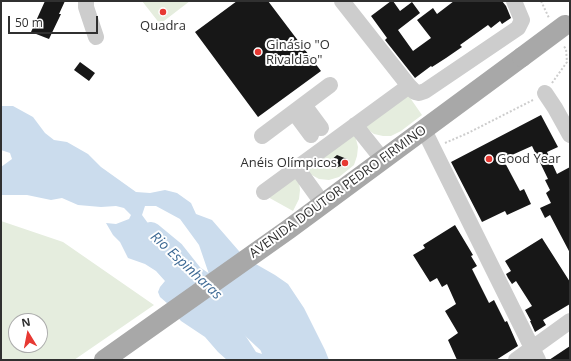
<!DOCTYPE html>
<meta charset="utf-8">
<style>
body{margin:0}
#map{position:relative;width:571px;height:361px;overflow:hidden;background:#fff;font-family:"Open Sans",sans-serif}
canvas{display:block}
.frame{position:absolute;inset:0;border:2px solid #303030;pointer-events:none}
.north{position:absolute;left:8px;top:313px;width:40px;height:40px;box-sizing:border-box;background:#fff;border:1px solid #acacac;border-radius:50%;rotate:350deg;font-size:11px;font-weight:700;line-height:16px;text-align:center;color:#303030}
.north::after{content:'';display:block;margin:auto;width:14px;height:18px;background:#e73933;clip-path:polygon(50% 0,100% 100%,50% 72%,0 100%)}
.scale{position:absolute;left:8px;top:16px;width:90px;height:18px;box-sizing:border-box;border:2px solid #303030;border-top:0;padding-left:5px;font-size:12px;line-height:14px;white-space:nowrap;color:#303030;-webkit-text-stroke:3px #fff;paint-order:stroke}
</style>
<div id="map">
<canvas width="571" height="361"></canvas>
<div class="frame"></div>
<div class="north">N</div>
<div class="scale">50 m</div>
</div>
<script>
const context = document.querySelector('canvas').getContext('2d');
context.lineJoin = 'round';
function fill(path, color) {
  context.fillStyle = color;
  context.fill(path, 'evenodd');
}
function shape(rows) {
  const path = new Path2D();
  for (const r of rows) {
    path.moveTo(r[0], r[1]);
    for (let i = 2; i < r.length; i += 2) path.lineTo(r[i], r[i + 1]);
  }
  return path;
}
function strokePath(path, color, width, dash) {
  context.strokeStyle = color;
  context.lineWidth = width;
  context.lineCap = dash ? 'butt' : 'round';
  context.setLineDash(dash || []);
  context.stroke(path);
}
function write(font, color, halo, rows, align = 'center') {
  context.font = font + ' "Open Sans",sans-serif';
  context.lineWidth = 4;
  context.setLineDash([]);
  context.textBaseline = 'middle';
  context.strokeStyle = halo;
  context.fillStyle = color;
  for (const [text, x, y, turn = 0] of rows) {
    context.save();
    context.translate(x, y);
    context.rotate((+turn || 0) * Math.PI / 180);
    context.textAlign = isNaN(turn) ? turn : align;
    if (halo) context.strokeText(text, 0, 0);
    context.fillText(text, 0, 0);
    context.restore();
  }
}
const green = shape([
 [142,1,190,1,160,24],
 [406,92,422,115,401,131,391,136,383,136,374,134,362,125],
 [354,131,358,147,357,156,354,165,339,177,329,180,319,179,310,174,304,167],
 [296,174,299,181,300,190,299,199,293,211,266,196],
 [1,221,63,242,154,305,74,360,1,360],
 [16,321,40,321,40,345,16,345]
]);
const water = shape([
 [1,106,13,106,33,117,45,133,54,140,67,142,88,154,101,167,136,192,150,193,165,190,177,193,191,203,196,214,212,220,245,258,212,283,199,245,180,219,156,206,145,206,142,215,150,226,166,240,198,283,168,304,160,297,158,292,160,287,165,281,156,271,145,264,128,258,120,242,113,235,106,223,116,224,129,219,131,215,124,208,116,206,101,207,78,205,62,198,51,200,27,195,1,195,1,167,12,159,10,153,1,150],
 [247,259,275,275,288,284,304,308,325,350,329,360,227,360,218,352,205,337,181,321,173,312,203,290,212,300,220,305,245,335,256,352,262,354,256,337,235,310,213,284]
]);
const river = shape([
 [151,233,174,252,193,276,208,286,287,360]
]);
const building = shape([
 [45,1,65,1,59,14,61,14,49,39,31,32],
 [237,1,268,1,321,71,258,117,195,32],
 [391,1,393,1,400,11,412,2,420,13,398,30,413,51,431,38,417,20,433,8,437,14,454,1,502,1,506,6,511,18,502,24,500,21,491,28,488,25,460,45,462,47,446,58,432,67,431,66,415,78,385,40,387,38,371,16],
 [80,62,95,73,89,81,74,70],
 [541,115,558,147,547,152,557,174,570,167,570,253,550,215,545,218,540,208,551,203,546,193,550,190,545,180,548,179,532,146,503,159,520,191,524,189,531,204,507,215,505,211,482,222,451,162],
 [337,155,347,159,341,166,333,169,330,161],
 [455,225,473,255,471,256,477,266,472,269,489,303,494,300,505,322,507,321,518,346,496,360,457,360,448,340,458,333,445,311,456,304,447,284,442,287,437,278,430,282,413,255,425,248,423,245],
 [542,238,570,282,570,304,543,320,546,325,535,332,530,321,531,321,525,310,532,306,516,281,512,284,508,278,506,274,511,271,505,261],
 [570,346,570,360,549,360]
]);
const path = shape([
 [541,1,549,18],
 [552,83,567,62,566,49,563,45],
 [445,143,468,133,533,100]
]);
const minor = shape([
 [86,1,86,7,96,37],
 [342,1,409,86],
 [545,93,555,108,570,135],
 [304,105,321,128],
 [294,112,311,135],
 [355,125,383,160],
 [424,130,538,360],
 [262,136,330,85],
 [297,168,323,204],
 [264,192,409,86,415,92,419,93,425,91,518,28,522,20,514,1],
 [516,360,570,321]
]);
const major = shape([
 [104,360,289,229,522,57]
]);
const majorBridge = shape([
 [522,57,565,25]
]);
const markers = [
 [163,12,4,"#e73933"],
 [258,52,4,"#e73933"],
 [489,159,4,"#e73933"],
 [345,163,4,"#e73933"]
];
const poiNames = [
 ["Quadra",163,26,"center"],
 ["Ginásio \"O",266,45],
 ["Rivaldão\"",266,60],
 ["Good Year",497,159],
 ["Anéis Olímpicos",337,163,"right"]
];
const streetNames = [
 ["AVENIDA DOUTOR PEDRO FIRMINO",338,192,-36]
];
const waterNames = [
 ["Rio Espinharas",186,266,43]
];
fill(green, '#e5edde');
fill(water, '#cbdced');
strokePath(river, '#cbdced', 22);
fill(building, '#171717');
strokePath(path, '#cdcdcd', 2, [2, 2]);
strokePath(minor, '#cdcdcd', 16);
strokePath(major, '#a8a8a8', 20);
strokePath(majorBridge, '#a8a8a8', 20);
for (const [x, y, r, color] of markers) {
  const dot = new Path2D();
  dot.arc(x, y, r, 0, 2 * Math.PI);
  context.fillStyle = color;
  context.fill(dot);
  strokePath(dot, '#fff', 1.5);
}
write('13px', '#303030', '#fff', poiNames, 'left');
write('13px', '#303030', '#fff', streetNames);
write('italic 14px', '#3d6994', '#fff', waterNames);
</script>
